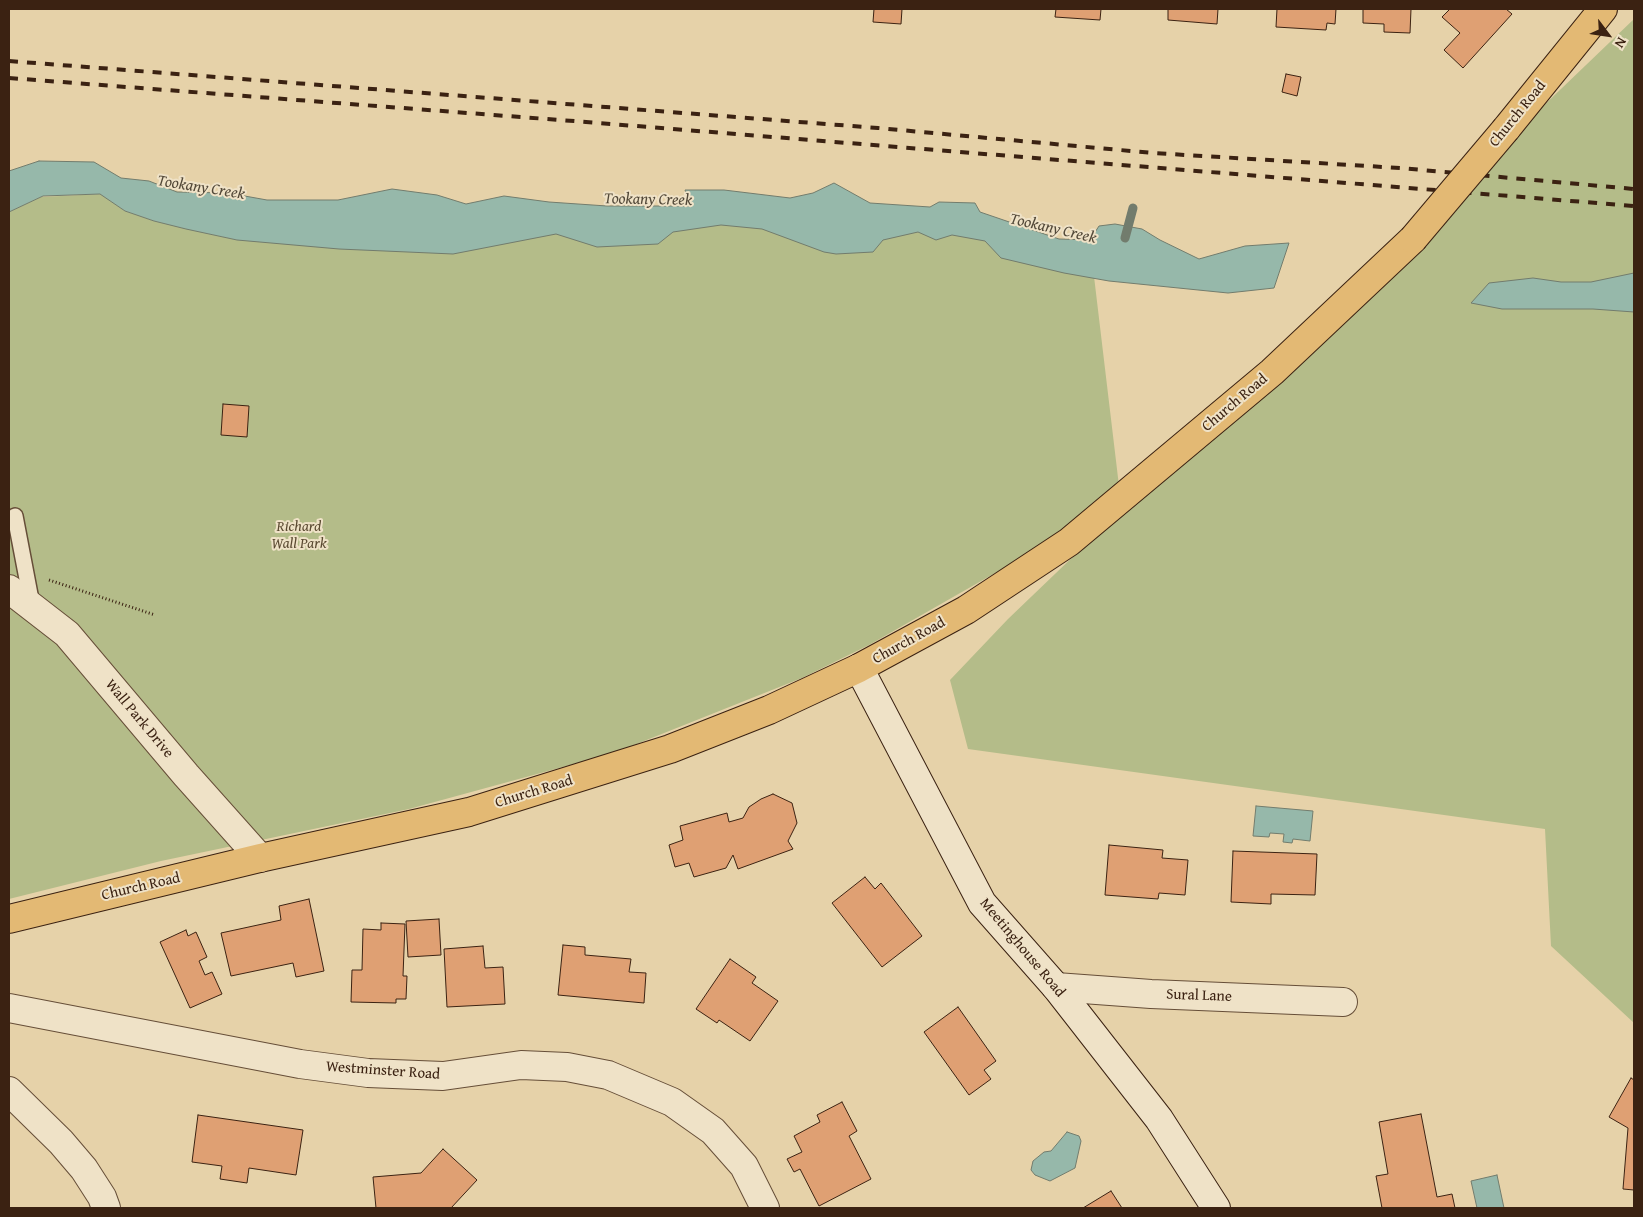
<!DOCTYPE html>
<style>
body{margin:0}
#map{position:relative;width:1643px;height:1217px;overflow:hidden;background:#e6d2a9;font-family:"Gentium Book Plus",serif}
canvas{display:block}
.frame{position:absolute;inset:0;border:10px solid #3b2212;pointer-events:none}
.north{position:absolute;left:1583px;top:10px;width:50px;height:50px;-webkit-text-stroke:4px #efe2c7;paint-order:stroke;rotate:121deg;font-size:14px;font-weight:700;line-height:20px;text-align:center;color:#3b2212}
.north::after{content:'';display:block;margin:auto;width:18px;height:22px;background:#3b2212;clip-path:polygon(50% 0,100% 100%,50% 72%,0 100%)}
</style>
<div id="map">
<canvas width="1643" height="1217"></canvas>
<div class="frame"></div>
<div class="north">N</div>
</div>
<script>
const context = document.querySelector('canvas').getContext('2d');
context.lineJoin = 'round';
function fill(path, color) {
  context.fillStyle = color;
  context.fill(path, 'evenodd');
}
function shape(rows) {
  const path = new Path2D();
  for (const r of rows) {
    path.moveTo(r[0], r[1]);
    for (let i = 2; i < r.length; i += 2) path.lineTo(r[i], r[i + 1]);
  }
  return path;
}
function strokePath(path, color, width, dash) {
  context.strokeStyle = color;
  context.lineWidth = width;
  context.lineCap = dash ? 'butt' : 'round';
  context.setLineDash(dash || []);
  context.stroke(path);
}
function write(font, color, halo, rows, align = 'center') {
  context.font = font + ' "Gentium Book Plus",serif';
  context.lineWidth = 4;
  context.setLineDash([]);
  context.textBaseline = 'middle';
  context.strokeStyle = halo;
  context.fillStyle = color;
  for (const [text, x, y, turn = 0] of rows) {
    context.save();
    context.translate(x, y);
    context.rotate((+turn || 0) * Math.PI / 180);
    context.textAlign = isNaN(turn) ? turn : align;
    if (halo) context.strokeText(text, 0, 0);
    context.fillText(text, 0, 0);
    context.restore();
  }
}
const green = shape([
 [1634,19,1634,1023,1551,946,1545,829,968,749,950,680,1008,619],
 [101,194,125,211,154,221,237,240,685,221,983,234,1093,268,1119,486,1046,544,869,645,802,678,614,753,409,809,161,861,9,899,9,212,41,197]
]);
const water = shape([
 [39,161,94,162,121,178,149,181,177,192,228,193,267,200,338,200,392,189,437,195,466,204,504,196,549,202,607,206,690,206,685,190,724,190,790,198,813,193,834,183,870,203,930,207,939,202,975,203,980,212,1059,239,1090,240,1099,226,1115,224,1142,229,1160,240,1199,259,1245,246,1289,243,1274,288,1228,293,1109,281,1064,273,1001,258,985,241,952,235,936,240,918,232,883,240,873,252,836,254,824,252,762,229,721,225,673,232,658,244,597,247,556,234,453,254,339,249,237,240,186,229,154,221,125,211,100,194,43,196,9,212,9,171,39,161],
 [1634,273,1634,312,1593,309,1502,309,1471,303,1489,283,1533,278,1561,282,1591,282,1634,273],
 [1256,806,1313,811,1310,841,1293,839,1292,843,1283,842,1284,834,1270,833,1269,837,1253,836,1256,806],
 [1067,1132,1079,1136,1081,1141,1075,1168,1050,1181,1035,1175,1031,1170,1033,1161,1044,1152,1051,1151,1067,1132],
 [1497,1175,1504,1208,1477,1208,1471,1181,1497,1175]
]);
const stream = shape([
 [1125,238,1133,208]
]);
const building = shape([
 [874,9,902,9,901,24,873,22,874,9],
 [1056,9,1101,9,1100,20,1055,17,1056,9],
 [1168,9,1218,9,1217,24,1168,20,1168,9],
 [1277,9,1336,9,1335,24,1327,23,1326,30,1276,27,1277,9],
 [1363,9,1411,9,1410,33,1384,32,1384,24,1363,23,1363,9],
 [1450,9,1506,9,1512,14,1463,68,1444,50,1460,33,1442,17,1450,9],
 [1286,74,1301,77,1297,96,1282,92,1286,74],
 [223,404,249,406,247,437,221,435,223,404],
 [773,794,792,803,797,823,788,841,793,849,738,869,733,855,726,868,694,877,689,863,675,867,669,845,683,840,680,826,727,813,729,822,743,818,749,807,761,799,773,794],
 [1109,845,1163,850,1162,858,1188,860,1185,895,1159,893,1158,899,1105,895,1109,845],
 [1233,851,1317,854,1315,895,1271,894,1271,904,1231,902,1233,851],
 [865,877,875,889,881,883,922,936,882,967,832,903,865,877],
 [309,899,324,971,296,977,293,963,231,976,221,933,281,920,279,906,309,899],
 [439,919,441,955,408,957,406,921,439,919],
 [381,923,405,924,403,976,407,976,406,999,396,999,396,1003,351,1002,352,970,362,970,363,929,381,930,381,923],
 [186,930,188,936,196,932,207,957,199,961,205,975,212,972,222,994,190,1008,160,942,186,930],
 [563,945,585,947,585,955,631,959,629,972,646,973,644,1003,558,995,563,945],
 [483,946,485,968,503,967,505,1004,447,1007,444,949,483,946],
 [730,959,756,977,752,983,778,1001,750,1041,719,1020,717,1023,696,1009,730,959],
 [958,1007,996,1061,984,1070,991,1079,969,1095,924,1032,958,1007],
 [1631,1078,1634,1080,1634,1190,1623,1189,1628,1128,1609,1117,1631,1078],
 [842,1102,857,1131,849,1136,871,1179,819,1206,800,1169,794,1172,787,1159,802,1152,794,1136,820,1122,817,1115,842,1102],
 [1421,1114,1437,1197,1452,1194,1455,1208,1382,1208,1376,1176,1388,1174,1379,1122,1421,1114],
 [198,1115,303,1130,296,1175,249,1168,247,1183,220,1179,222,1166,192,1162,198,1115],
 [443,1149,477,1180,451,1208,376,1208,373,1177,421,1173,443,1149],
 [1111,1191,1122,1208,1083,1208,1111,1191]
]);
const path = shape([
 [49,580,155,615]
]);
const lane = shape([
 [15,516,32,605]
]);
const street = shape([
 [9,589,67,634,186,775,260,858],
 [1056,987,1151,994,1343,1002],
 [9,1008,300,1064,368,1073,443,1076,521,1065,567,1067,608,1075,672,1102,713,1131,744,1166,765,1208],
 [9,1091,61,1142,84,1169,102,1197,106,1208]
]);
const secondary = shape([
 [859,668,982,903,1056,987,1159,1119,1216,1208]
]);
const primary = shape([
 [1506,129,1603,9],
 [9,919,260,858,469,812,670,749,769,710,859,668,966,610,1069,542,1272,372,1413,239]
]);
const rail = shape([
 [9,61,878,128,1153,153,1400,168,1634,189],
 [9,78,586,122,1634,206]
]);
const primaryBridge = shape([
 [1413,239,1506,129]
]);
const streetNames = [
 ["Church Road",1518,114,-51],
 ["Church Road",1235,403,-40],
 ["Church Road",909,641,-29],
 ["Wall Park Drive",139,719,50],
 ["Church Road",534,792,-17],
 ["Church Road",141,887,-13],
 ["Meetinghouse Road",1022,948,50],
 ["Sural Lane",1199,996,2],
 ["Westminster Road",383,1071,4]
];
const parkNames = [
 ["Richard",299,527],
 ["Wall Park",299,544]
];
const waterNames = [
 ["Tookany Creek",201,188,9],
 ["Tookany Creek",648,200,1],
 ["Tookany Creek",1053,229,13]
];
fill(green, '#b4bc89');
fill(water, '#96b8aa');
strokePath(water, '#727c6d', 1);
strokePath(stream, '#727c6d', 9);
fill(building, '#dfa073');
strokePath(building, '#3b2212', 1);
strokePath(lane, '#664e38', 18);
strokePath(street, '#664e38', 30);
strokePath(secondary, '#3b2212', 30);
strokePath(primary, '#3b2212', 30);
strokePath(path, '#3b2212', 3, [1, 2.5]);
strokePath(lane, '#efe2c7', 15);
strokePath(street, '#efe2c7', 28);
strokePath(secondary, '#efe2c7', 28);
strokePath(primary, '#e3b974', 28);
strokePath(rail, '#3b2212', 4, [9, 9]);
strokePath(primaryBridge, '#3b2212', 30, []);
strokePath(primaryBridge, '#e3b974', 28);
write('15px', '#3b2212', '#efe2c7', streetNames);
write('italic 15px', '#594830', '#efe2c7', parkNames);
write('italic 16px', '#524838', '#efe2c7', waterNames);
</script>
